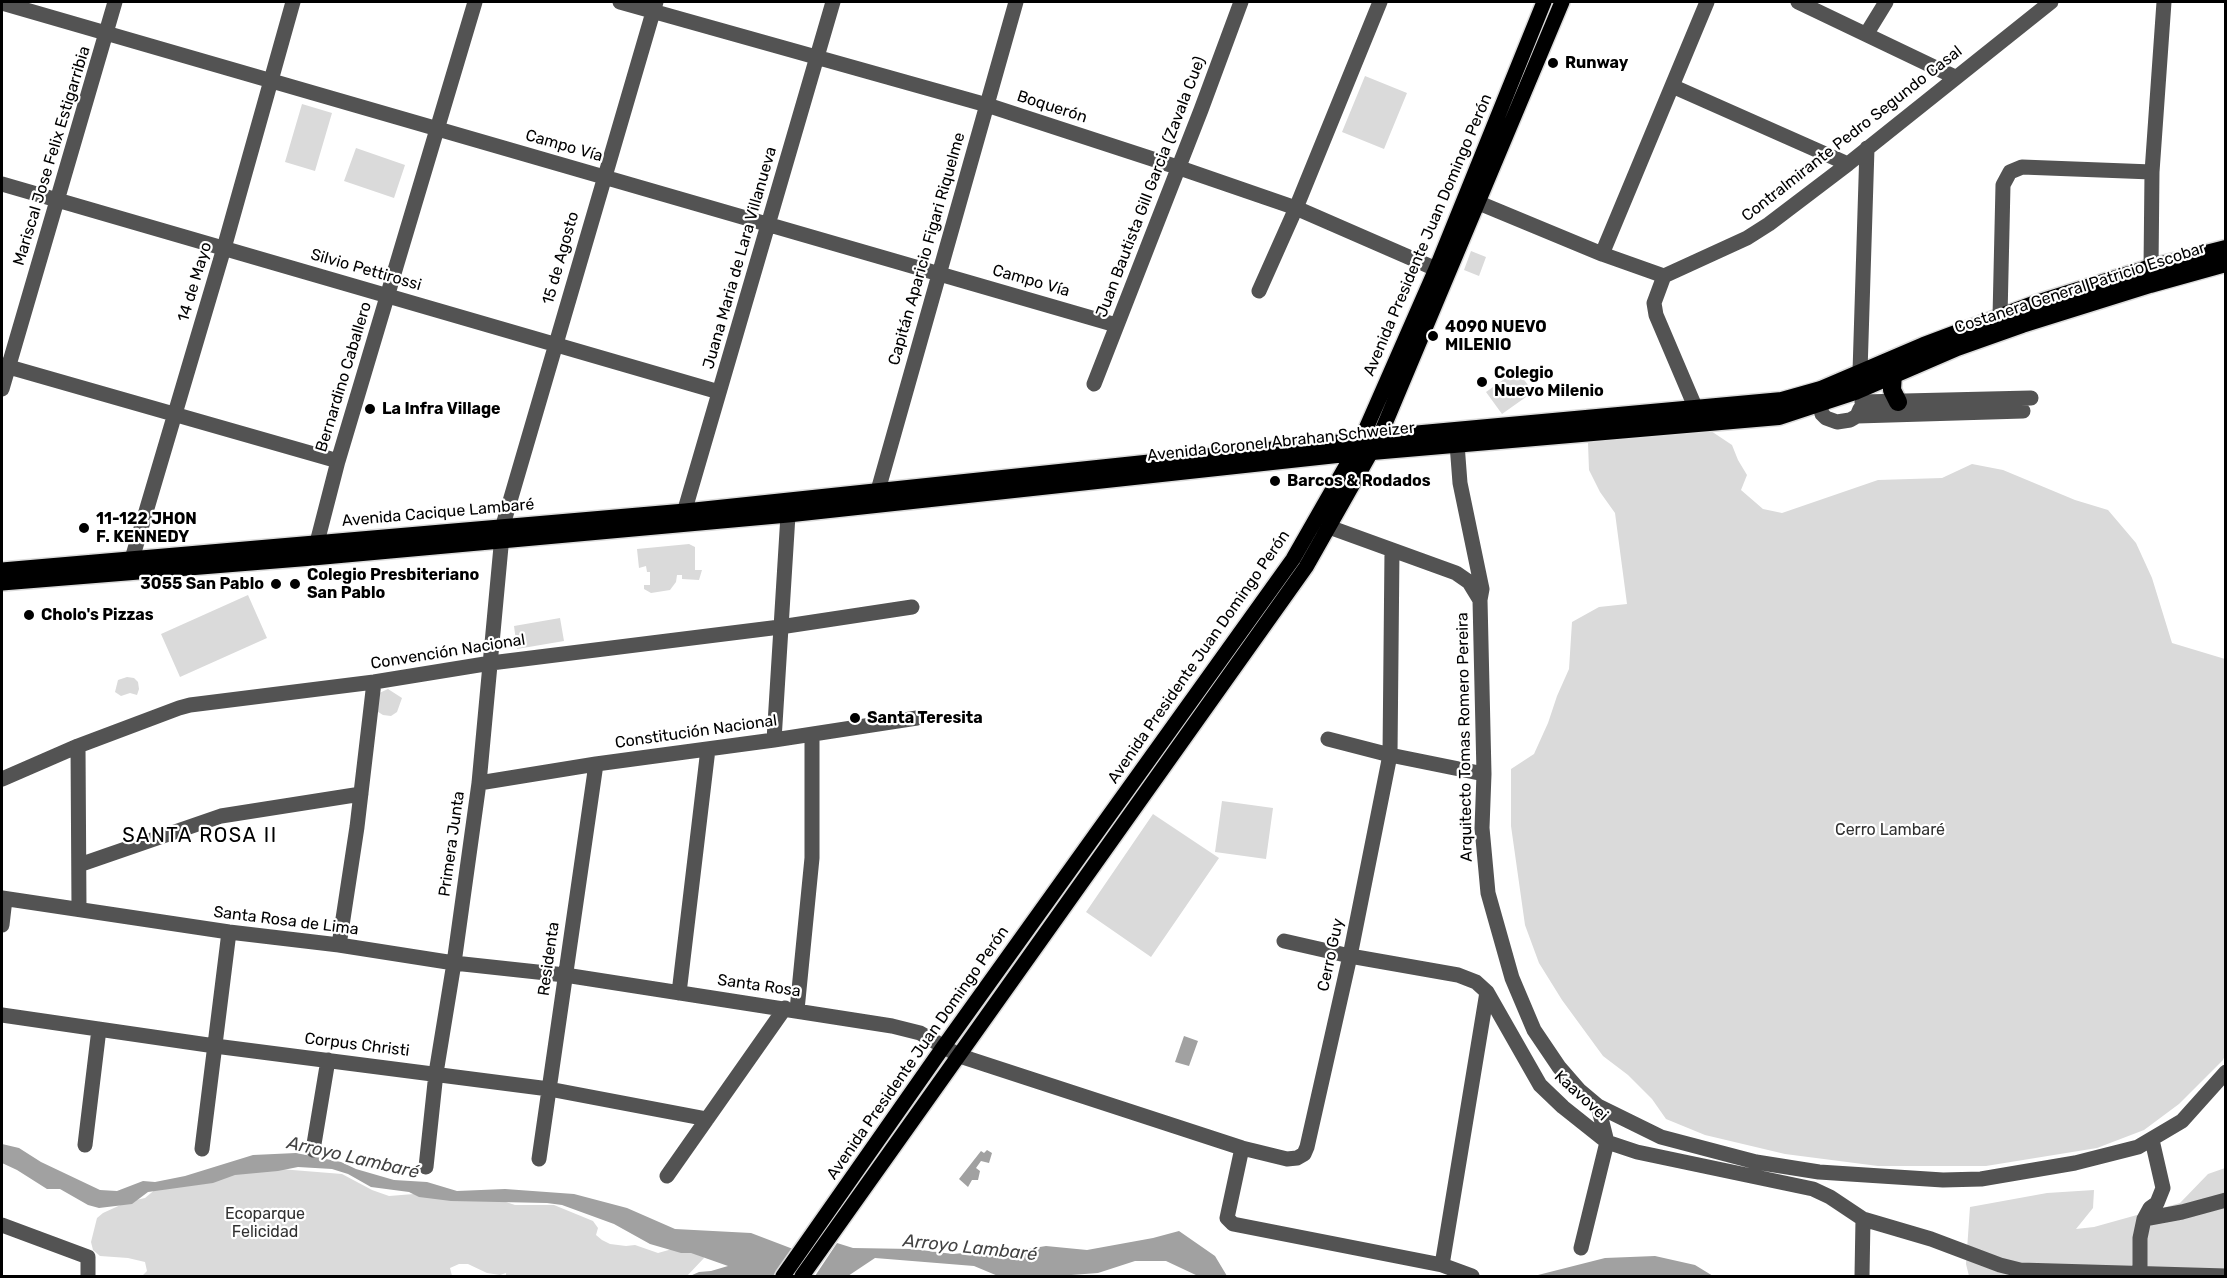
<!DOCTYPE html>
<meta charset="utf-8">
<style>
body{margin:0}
#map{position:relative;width:2227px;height:1278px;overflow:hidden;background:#fff;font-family:Rubik,sans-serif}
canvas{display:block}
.frame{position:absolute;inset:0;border:3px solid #000;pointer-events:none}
</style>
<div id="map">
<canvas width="2227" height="1278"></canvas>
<div class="frame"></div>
</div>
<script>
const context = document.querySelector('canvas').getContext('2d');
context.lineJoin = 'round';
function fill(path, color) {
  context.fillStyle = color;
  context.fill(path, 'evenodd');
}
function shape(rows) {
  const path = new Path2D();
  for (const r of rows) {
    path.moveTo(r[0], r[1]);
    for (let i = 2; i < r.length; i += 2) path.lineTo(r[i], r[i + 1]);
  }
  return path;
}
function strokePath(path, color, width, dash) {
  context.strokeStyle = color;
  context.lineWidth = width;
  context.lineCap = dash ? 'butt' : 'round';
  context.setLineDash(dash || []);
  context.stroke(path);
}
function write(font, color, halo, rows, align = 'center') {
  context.font = font + ' Rubik,sans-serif';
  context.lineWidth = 4.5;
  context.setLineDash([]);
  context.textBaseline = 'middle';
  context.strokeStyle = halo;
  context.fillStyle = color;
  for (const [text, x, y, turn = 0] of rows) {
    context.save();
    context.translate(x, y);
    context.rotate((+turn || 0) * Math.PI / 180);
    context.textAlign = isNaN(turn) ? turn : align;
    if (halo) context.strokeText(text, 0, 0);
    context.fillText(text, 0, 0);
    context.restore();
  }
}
const green = shape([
 [1365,76,1407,93,1384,149,1342,132],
 [302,104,332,113,315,171,285,162],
 [356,148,405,165,394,198,344,181],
 [1471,251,1486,257,1479,276,1464,270],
 [1517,370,1533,392,1502,414,1486,392],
 [1705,427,1732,445,1738,460,1747,475,1741,490,1763,509,1782,513,1878,480,1942,478,1972,464,2003,470,2075,500,2108,510,2136,543,2152,578,2172,643,2225,659,2226,1053,2223,1060,2179,1104,2144,1130,2097,1148,1986,1166,1878,1166,1785,1154,1705,1135,1666,1119,1652,1099,1628,1075,1603,1056,1562,1000,1539,963,1525,925,1511,826,1511,769,1534,754,1548,723,1557,696,1569,669,1572,622,1599,607,1627,604,1615,513,1600,492,1589,470,1588,443,1610,435],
 [1315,538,1317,539,959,1039,958,1037],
 [689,544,695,547,695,570,702,570,699,580,682,579,682,575,677,575,676,582,670,590,651,593,644,589,644,585,650,585,650,572,647,572,646,566,639,568,637,549],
 [248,595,267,638,180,677,161,634],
 [560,618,564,641,517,649,514,626],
 [127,677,134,678,138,682,139,689,137,695,130,693,121,696,115,692,118,680],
 [388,689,402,698,397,712,391,716,383,715,375,710,375,695],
 [1222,801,1273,808,1266,859,1215,852],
 [1153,814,1219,858,1151,957,1086,912],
 [943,1060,943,1062,794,1276,790,1276],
 [2225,1168,2225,1276,1969,1276,1966,1264,1970,1207,2047,1193,2094,1190,2093,1208,2076,1229,2094,1227,2180,1203,2208,1174],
 [280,1169,342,1174,372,1190,389,1196,414,1194,472,1198,506,1202,515,1205,554,1205,593,1221,598,1228,596,1235,602,1240,610,1244,626,1246,635,1245,658,1253,683,1246,700,1250,704,1258,687,1276,506,1276,506,1273,500,1275,487,1273,468,1264,459,1264,450,1268,452,1276,142,1276,147,1271,145,1262,128,1258,100,1256,93,1250,91,1242,97,1218,103,1213,127,1202,145,1198,157,1188,232,1174]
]);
const water = shape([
 [1184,1036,1198,1041,1189,1066,1175,1062],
 [2,1144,19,1148,41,1162,100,1190,117,1191,143,1181,155,1182,185,1176,253,1155,296,1153,341,1162,356,1169,394,1180,427,1182,457,1191,505,1189,574,1194,627,1208,675,1229,751,1233,793,1249,773,1276,690,1276,699,1272,711,1271,728,1266,691,1253,681,1253,650,1244,614,1224,562,1205,547,1203,451,1201,419,1197,409,1192,371,1187,348,1174,332,1169,298,1167,278,1171,235,1175,213,1183,148,1192,132,1204,99,1208,88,1205,60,1189,47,1189,17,1170,2,1163],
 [987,1150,992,1153,989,1163,981,1161,976,1168,980,1171,978,1180,972,1180,968,1187,959,1179,981,1151,984,1153],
 [1179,1231,1215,1256,1227,1276,1198,1276,1166,1261,1135,1261,1098,1273,1058,1276,998,1276,974,1266,875,1258,848,1276,815,1276,837,1243,853,1248,913,1249,953,1254,974,1252,1003,1253,1046,1246,1087,1250,1153,1238],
 [1655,1256,1695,1265,1713,1276,1534,1276,1605,1258]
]);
const minor = shape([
 [620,2,987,105,1177,167,1296,208,1436,269,1440,279],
 [1798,2,1955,77],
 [2,3,1116,325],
 [1867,33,1886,2],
 [1672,86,1848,164],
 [2,184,719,392],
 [1479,203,1602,254,1664,276],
 [1602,254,1707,2],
 [2151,268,2152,172,2164,2],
 [1259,291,1296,208,1380,2],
 [2000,317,2003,185,2010,172,2022,167,2152,172],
 [2,365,338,461],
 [1860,372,1867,148],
 [1094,384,1201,110,1241,2],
 [2,389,115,2],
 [1862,402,2031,398],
 [1820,404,1822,414,1826,418,1837,422,1850,420,1857,416,1860,409],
 [1696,409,1656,315,1654,303,1664,276,1747,238,1769,224,1848,164,2051,2],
 [1857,416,2023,411],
 [1457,444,1460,483,1482,589,1480,600,1484,774,1482,828,1488,893,1512,978,1534,1030,1559,1067,1579,1090,1598,1106,1661,1137,1756,1162,1819,1172,1943,1180,1981,1179,2075,1163,2138,1147,2182,1121,2226,1072],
 [875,501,1016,2],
 [681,523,833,2],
 [1316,524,1329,527,1456,573,1469,582,1480,600],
 [314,554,338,461,475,2],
 [129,569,224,248,293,2],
 [1328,739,1390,755,1484,774],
 [774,740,788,515],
 [78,746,79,909],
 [2,779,78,746,179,708,190,705,374,682,491,663,780,627,912,607],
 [479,783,596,764,774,740,917,718],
 [79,865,221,816,361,794],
 [2,898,229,932,339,945,454,963,565,975,892,1026,920,1033,960,1056,1242,1148,1287,1159,1297,1158,1304,1154,1307,1147,1350,956,1390,755,1392,550],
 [2,925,5,899],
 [1284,941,1350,956,1458,975,1476,982,1487,992,1540,1085,1563,1107,1607,1142,1637,1152,1813,1189,1830,1197,1863,1219,1931,1239,2000,1265,2020,1270,2226,1276],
 [339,945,357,827,374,682],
 [679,993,708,749],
 [797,1010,812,858,812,734],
 [2,1015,215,1046,549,1089,707,1119],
 [85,1145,99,1029],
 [1242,1148,1227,1218,1233,1224,1442,1265,1472,1276],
 [202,1149,229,932],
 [313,1150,328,1060],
 [539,1159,596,764],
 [426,1167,436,1073,454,963,479,783,503,525,656,2],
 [667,1176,785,1008],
 [2144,1219,2182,1212,2226,1200],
 [2,1225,88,1257,88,1276],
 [1581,1248,1607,1142,1598,1106],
 [1442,1265,1487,992],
 [1862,1276,1863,1219],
 [2140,1276,2140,1238,2144,1219,2150,1208,2157,1203,2163,1188,2152,1140]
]);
const major = shape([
 [2,570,685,511,1367,439],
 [2,583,313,558,788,515,1360,453],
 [783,1276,944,1046,1293,559,1361,440,1436,269,1544,2],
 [802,1276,1306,567,1379,438,1562,2]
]);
const highway = shape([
 [1893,373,1892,390,1898,402],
 [1379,438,1782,401,1821,390,1924,346,2036,304,2151,268,2226,249],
 [1372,451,1779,416,1855,391,1957,347,2022,324,2150,284,2226,263]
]);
const markers = [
 [1553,63,6,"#000"],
 [1433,336,6,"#000"],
 [1482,382,6,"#000"],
 [370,409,6,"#000"],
 [1275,481,6,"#000"],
 [84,528,6,"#000"],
 [276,584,6,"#000"],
 [295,584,6,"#000"],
 [29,615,6,"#000"],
 [855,718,6,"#000"]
];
const poiNames = [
 ["Runway",1565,63],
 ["4090 NUEVO",1445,327],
 ["MILENIO",1445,345],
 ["Colegio",1494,373],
 ["Nuevo Milenio",1494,391],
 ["La Infra Village",382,409],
 ["Barcos & Rodados",1287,481],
 ["11-122 JHON",96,519],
 ["F. KENNEDY",96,537],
 ["Colegio Presbiteriano",307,575],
 ["San Pablo",307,593],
 ["3055 San Pablo",264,584,"right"],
 ["Cholo's Pizzas",41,615],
 ["Santa Teresita",867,718]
];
const streetNames = [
 ["Boquerón",1052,107,18],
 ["Contralmirante Pedro Segundo Casal",1852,134,-38],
 ["Campo Vía",564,146,16],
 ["Mariscal Jose Felix Estigarribia",52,156,-73],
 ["Juan Bautista Gill Garcia (Zavala Cue)",1151,187,-69],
 ["Avenida Presidente Juan Domingo Perón",1428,235,-67],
 ["Capitán Aparicio Figari Riquelme",927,249,-74],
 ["15 de Agosto",561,258,-74],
 ["Juana Maria de Lara Villanueva",740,258,-74],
 ["Silvio Pettirossi",366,270,16],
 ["Campo Vía",1031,281,16],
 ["14 de Mayo",195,282,-73],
 ["Costanera General Patricio Escobar",2080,288,-18],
 ["Bernardino Caballero",344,377,-73],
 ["Avenida Coronel Abrahan Schweizer",1281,442,-6],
 ["Avenida Cacique Lambaré",438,513,-5],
 ["Convención Nacional",448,652,-9],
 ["Avenida Presidente Juan Domingo Perón",1199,657,-55],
 ["Constitución Nacional",696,732,-8],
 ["Arquitecto Tomas Romero Pereira",1465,737,-91],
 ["Primera Junta",452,844,-82],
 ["Santa Rosa de Lima",286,921,7],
 ["Cerro Guy",1331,955,-78],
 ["Residenta",549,959,-82],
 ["Santa Rosa",759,986,8],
 ["Corpus Christi",357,1045,7],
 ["Avenida Presidente Juan Domingo Perón",918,1053,-55],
 ["Kaavovei",1581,1096,42]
];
const parkNames = [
 ["Cerro Lambaré",1890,830],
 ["Ecoparque",265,1214],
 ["Felicidad",265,1232]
];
const waterNames = [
 ["Arroyo Lambaré",353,1158,13],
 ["Arroyo Lambaré",970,1248,6]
];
const quarterNames = [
 ["SANTA ROSA II",200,836]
];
fill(green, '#dadada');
fill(water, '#a1a1a1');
strokePath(major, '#dbdbdb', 18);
strokePath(highway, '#dbdbdb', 21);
strokePath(minor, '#535353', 15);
strokePath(major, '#000', 15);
strokePath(highway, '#000', 18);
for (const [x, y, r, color] of markers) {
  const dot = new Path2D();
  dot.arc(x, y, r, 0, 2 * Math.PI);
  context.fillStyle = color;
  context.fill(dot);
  strokePath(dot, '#fff', 2);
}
write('bold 16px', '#000', '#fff', poiNames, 'left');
write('16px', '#000', '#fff', streetNames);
write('16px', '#313131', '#fff', parkNames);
write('italic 18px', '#424242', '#fff', waterNames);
context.letterSpacing = '1.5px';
write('20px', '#000', '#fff', quarterNames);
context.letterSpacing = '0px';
</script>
